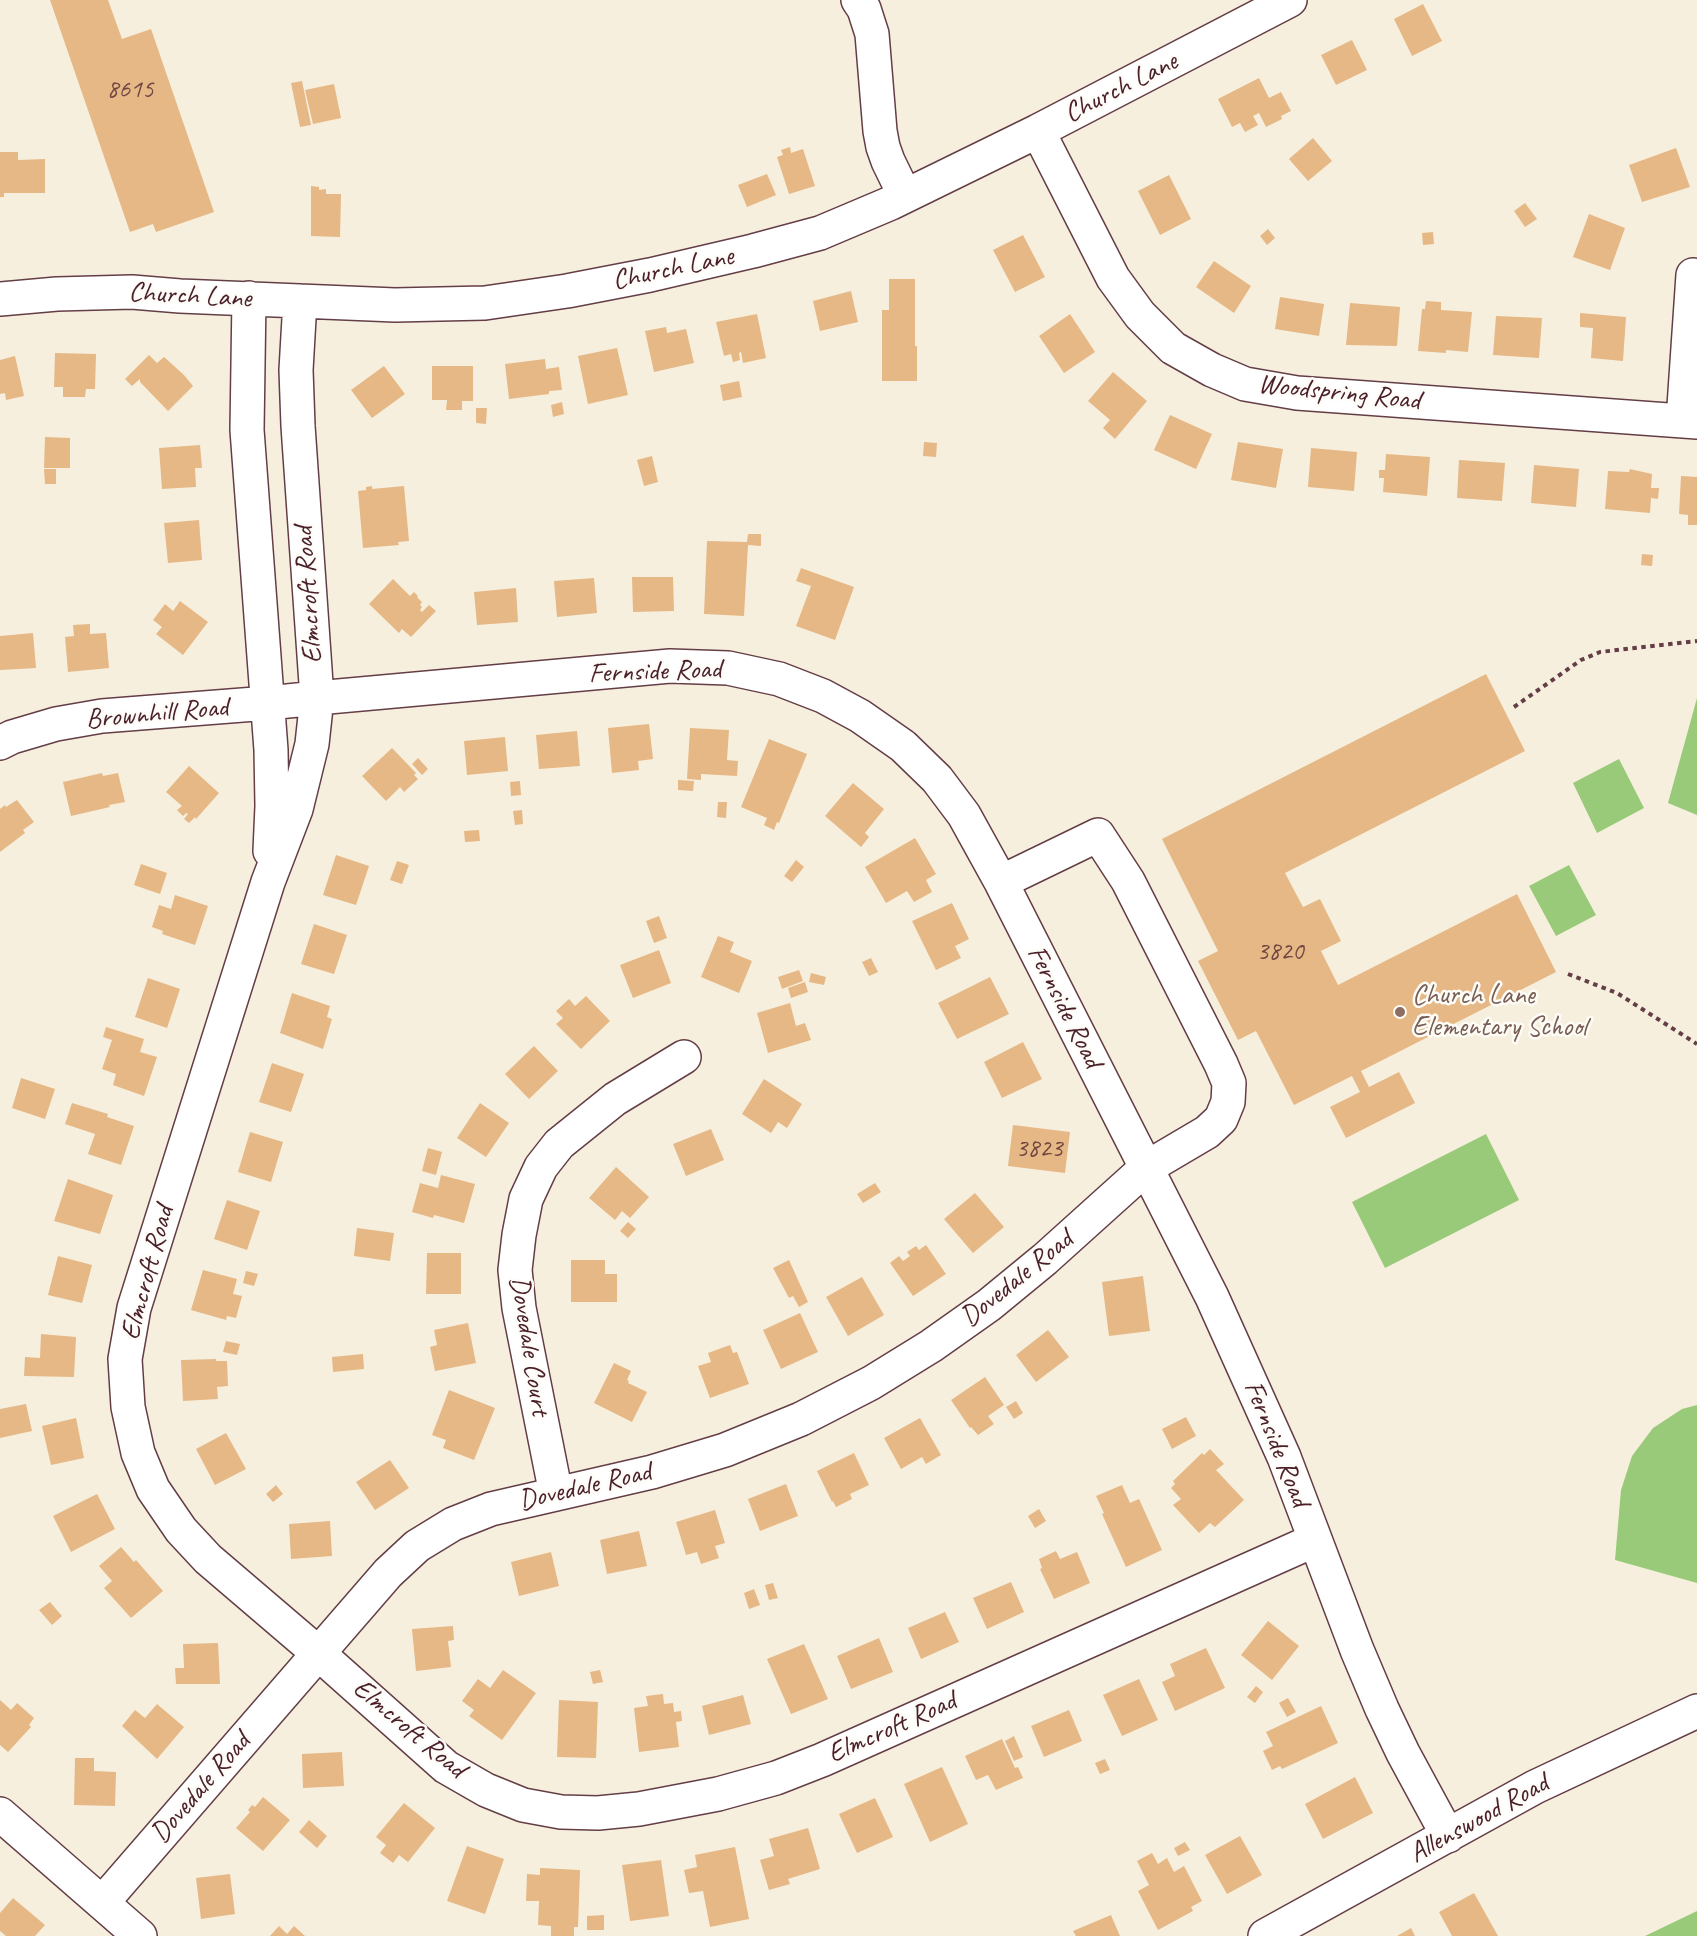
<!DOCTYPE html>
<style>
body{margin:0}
canvas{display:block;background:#f7efdd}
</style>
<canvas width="1697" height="1936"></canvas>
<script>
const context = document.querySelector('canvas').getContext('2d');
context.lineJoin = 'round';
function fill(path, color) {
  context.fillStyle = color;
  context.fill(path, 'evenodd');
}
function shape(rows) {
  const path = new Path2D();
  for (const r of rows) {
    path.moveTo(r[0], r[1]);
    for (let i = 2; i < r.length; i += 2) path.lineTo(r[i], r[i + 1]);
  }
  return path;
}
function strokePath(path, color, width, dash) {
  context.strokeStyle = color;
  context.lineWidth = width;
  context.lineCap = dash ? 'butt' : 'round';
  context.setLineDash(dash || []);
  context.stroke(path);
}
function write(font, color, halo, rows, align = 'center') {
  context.font = font + ' Caveat,sans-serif';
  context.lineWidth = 5;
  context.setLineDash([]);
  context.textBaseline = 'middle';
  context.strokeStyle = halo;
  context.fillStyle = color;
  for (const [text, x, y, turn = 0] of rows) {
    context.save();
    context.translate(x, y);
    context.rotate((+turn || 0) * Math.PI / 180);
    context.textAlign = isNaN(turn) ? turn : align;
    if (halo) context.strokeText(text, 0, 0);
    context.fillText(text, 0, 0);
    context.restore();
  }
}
const green = shape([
 [1697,698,1697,815,1668,803],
 [1619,759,1644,808,1597,833,1573,783],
 [1569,865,1596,915,1556,936,1529,886],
 [1486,1134,1519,1200,1385,1268,1352,1202],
 [1697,1405,1697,1583,1615,1560,1621,1490,1632,1456,1653,1428,1682,1409],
 [1697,1911,1697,1936,1645,1936]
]);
const building = shape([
 [50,0,108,0,122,39,151,29,214,212,156,232,153,224,130,232],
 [1423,4,1442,41,1412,56,1394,19],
 [1352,40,1367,70,1336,85,1321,55],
 [1259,78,1269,98,1281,92,1291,111,1281,116,1282,119,1266,127,1259,113,1253,116,1258,125,1245,132,1240,123,1232,127,1218,99],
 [302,81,311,125,300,127,291,83],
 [334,84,341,118,313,124,305,90],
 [1313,138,1332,161,1308,181,1289,159],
 [790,147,791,153,803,149,815,186,789,194,777,157,783,155,781,150],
 [1676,148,1690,187,1642,202,1629,165],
 [0,152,18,152,18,160,45,159,45,193,4,193,4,197,0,197],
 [767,174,776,195,747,207,738,185],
 [1169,175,1191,219,1160,235,1138,191],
 [311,186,319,187,319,190,326,189,326,194,341,194,340,237,311,236],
 [1525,203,1537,219,1525,227,1514,211],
 [1589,214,1625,228,1610,270,1573,257],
 [1268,229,1275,238,1267,245,1260,236],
 [1433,232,1434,244,1423,245,1422,233],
 [1023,235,1045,277,1015,292,993,250],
 [1214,261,1251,286,1234,313,1196,287],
 [889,279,915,279,915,346,917,346,917,381,882,381,882,310,889,310],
 [851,291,858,322,820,331,813,301],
 [1280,297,1324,304,1319,336,1275,329],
 [1426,301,1441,302,1441,310,1472,312,1468,352,1446,350,1446,353,1418,351,1422,309,1425,309],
 [1350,303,1400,307,1397,346,1346,345],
 [1580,313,1626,317,1623,361,1591,358,1593,328,1580,327],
 [757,314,766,358,743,363,741,352,739,353,740,360,733,362,731,354,724,356,716,322],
 [1070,314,1095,352,1064,373,1039,336],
 [1496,316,1542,318,1539,358,1493,355],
 [666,327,667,333,686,329,694,363,654,372,645,331],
 [617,348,628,395,588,404,578,356],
 [55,353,96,354,95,389,86,389,85,397,63,397,63,387,54,387],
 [149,355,157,363,164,357,184,375,193,386,168,411,140,382,140,379,132,386,125,379],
 [15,356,24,396,6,400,5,393,0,394,0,360],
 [545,359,546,369,559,367,562,390,549,391,549,394,509,399,505,364],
 [384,366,405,394,372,418,351,390],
 [432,366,473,366,473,401,462,401,462,410,446,410,447,400,432,400],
 [1113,372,1147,401,1115,439,1103,428,1110,420,1088,401],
 [739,381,742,397,723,401,720,385],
 [562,402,564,414,553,417,551,405],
 [476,408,487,408,486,424,476,423],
 [1170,415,1212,434,1196,469,1154,450],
 [45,437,70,438,70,468,44,468],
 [924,442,937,443,936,457,923,456],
 [1238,442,1283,449,1276,488,1231,480],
 [200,445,202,468,195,468,196,487,162,489,159,448],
 [1311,448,1357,452,1354,491,1308,487],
 [1386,454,1430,457,1427,496,1383,492,1384,478,1379,478,1379,470,1385,470],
 [652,456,658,482,644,486,637,460],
 [1459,460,1505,463,1502,501,1457,498],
 [1534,465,1579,469,1576,507,1531,503],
 [44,469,56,469,56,484,45,484],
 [1630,469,1652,474,1651,488,1659,488,1658,499,1651,498,1650,513,1605,509,1608,471,1629,472],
 [1681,476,1697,477,1697,525,1688,525,1688,515,1679,514],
 [372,486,372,489,404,486,409,541,398,542,399,545,363,548,358,491,366,490,366,487],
 [199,520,202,560,168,563,164,523],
 [748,534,761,534,761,546,748,545,744,616,704,614,707,541,747,542],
 [1642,554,1653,555,1652,566,1641,565],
 [801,568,854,587,835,640,796,626,811,586,796,581],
 [632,577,673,577,674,611,633,612],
 [594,578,597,613,557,617,554,581],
 [393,579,410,596,414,592,418,596,417,597,422,602,420,605,422,607,420,610,422,612,429,605,436,611,411,637,402,629,399,633,369,604],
 [516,588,518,622,477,625,474,592],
 [180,601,208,622,183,655,156,634,162,627,153,620,165,604,173,611],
 [90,624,90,634,106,633,109,668,68,672,65,637,74,636,73,625],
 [33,633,36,668,0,670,0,636],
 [1486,674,1525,751,1285,873,1303,907,1320,899,1341,941,1321,951,1338,985,1517,894,1556,972,1361,1071,1369,1087,1399,1072,1415,1103,1346,1138,1330,1107,1360,1092,1352,1076,1294,1105,1256,1031,1238,1040,1198,961,1218,951,1162,839],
 [649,724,653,759,638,761,639,770,612,773,608,728],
 [690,728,729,730,727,760,738,761,737,776,701,774,701,780,687,779],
 [577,731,580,766,539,769,536,735],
 [505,737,508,771,467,775,464,741],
 [769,739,807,754,779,823,777,822,774,830,764,825,767,818,741,807],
 [392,748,416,773,414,775,418,779,404,792,400,787,386,801,362,776],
 [418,758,428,769,422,775,412,764],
 [189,766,219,793,196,819,195,817,189,823,184,819,188,814,186,813,183,816,177,810,182,806,166,792],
 [102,773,103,776,118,773,125,802,109,805,110,807,71,816,63,782],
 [678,780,694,781,693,791,678,790],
 [520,781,521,795,511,796,510,782],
 [853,783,884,809,865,833,869,837,861,847,825,816],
 [17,800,34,822,23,830,25,833,0,852,0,809,5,805,6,807],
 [718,802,727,802,726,818,717,817],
 [522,810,523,824,515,825,513,811],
 [479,830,480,841,465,842,464,831],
 [915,838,936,874,926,880,932,892,914,902,907,891,886,903,865,867],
 [336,855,369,866,356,905,323,895],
 [796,860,804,867,792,882,784,876],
 [397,861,409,865,402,884,390,880],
 [141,864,167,873,160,894,134,885],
 [175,895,208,906,195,945,162,934,163,931,152,927,159,905,171,909],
 [952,903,969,939,955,946,961,958,936,970,912,921],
 [659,916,667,938,654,943,646,921],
 [314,924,347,935,334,974,301,964],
 [718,936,734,942,730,952,752,961,739,993,701,977],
 [659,950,671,983,633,998,620,965],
 [871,958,878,972,869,976,862,962],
 [799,970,803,981,782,989,778,977],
 [811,973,826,977,824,985,809,982],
 [990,977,1009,1014,957,1039,938,1003],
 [148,978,180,989,167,1028,135,1017],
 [805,982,808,992,791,998,788,988],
 [292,993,330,1006,327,1017,332,1019,323,1049,280,1033],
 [586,996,610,1021,581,1049,556,1024,563,1018,556,1011,569,999,575,1006],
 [790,1003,796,1026,805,1023,811,1040,768,1053,757,1013],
 [106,1027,144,1039,140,1052,157,1057,144,1096,113,1085,116,1074,102,1069,112,1040,103,1037],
 [1023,1042,1042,1079,1002,1098,984,1062],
 [534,1046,558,1071,529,1099,505,1074],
 [272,1063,304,1074,291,1112,259,1102],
 [21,1078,55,1089,45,1119,12,1108],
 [764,1079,802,1104,787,1128,778,1122,771,1133,742,1114],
 [72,1103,108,1114,107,1117,134,1126,121,1165,88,1154,95,1134,65,1124],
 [480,1103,509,1123,486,1157,457,1138],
 [1013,1125,1070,1132,1065,1173,1008,1166],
 [711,1129,724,1160,686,1176,673,1144],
 [250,1132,283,1142,271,1182,238,1172],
 [428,1148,442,1152,436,1175,422,1171],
 [616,1167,649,1197,630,1218,622,1211,615,1220,589,1198],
 [441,1175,475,1184,464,1223,434,1215,433,1218,412,1212,420,1183,438,1188],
 [68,1179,113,1195,100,1234,54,1221],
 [875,1183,881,1192,863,1203,857,1194],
 [975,1193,1004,1227,973,1253,944,1219],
 [227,1200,260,1211,247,1250,214,1239],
 [628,1222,636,1229,628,1238,620,1231],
 [357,1228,394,1233,390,1261,354,1256],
 [926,1245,946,1274,913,1296,890,1263,899,1256,903,1261,910,1256,907,1252,916,1246,919,1250],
 [427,1253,461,1253,461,1294,426,1294],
 [58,1256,92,1265,82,1303,48,1295],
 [571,1260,605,1260,605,1274,617,1274,617,1302,571,1302],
 [789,1260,808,1302,799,1307,793,1296,789,1298,773,1268],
 [203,1270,237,1279,233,1294,242,1296,236,1318,227,1316,226,1320,191,1310],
 [246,1271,258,1274,254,1286,243,1283],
 [1143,1276,1150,1331,1109,1336,1102,1282],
 [862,1277,884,1315,848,1336,826,1297],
 [800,1313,818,1352,781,1369,763,1330],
 [468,1323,476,1363,435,1371,430,1347,437,1345,434,1330],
 [1048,1330,1069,1357,1036,1382,1016,1355],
 [41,1334,76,1337,74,1377,24,1376,25,1357,40,1358],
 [226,1341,240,1344,237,1355,223,1352],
 [730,1345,733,1353,737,1352,749,1384,710,1398,698,1366,711,1362,708,1353],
 [363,1354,364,1369,333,1372,332,1357],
 [216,1359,216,1361,227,1361,228,1386,217,1387,218,1399,183,1401,181,1360],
 [614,1363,631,1371,627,1380,629,1381,628,1383,647,1392,632,1422,594,1403],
 [985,1377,1004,1405,988,1416,994,1424,978,1435,971,1427,970,1428,951,1400],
 [449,1390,495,1408,474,1460,443,1448,446,1440,432,1435],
 [1016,1401,1023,1413,1014,1419,1006,1407],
 [26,1404,32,1431,0,1438,0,1409],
 [1186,1417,1196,1436,1172,1449,1162,1429],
 [76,1418,84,1458,51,1465,42,1426],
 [920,1418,941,1455,926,1464,922,1457,901,1469,884,1438],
 [226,1433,246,1469,215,1485,196,1449],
 [1210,1449,1224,1464,1216,1470,1244,1500,1215,1527,1210,1523,1199,1533,1173,1505,1181,1499,1171,1488,1175,1484,1173,1481,1202,1453,1204,1455],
 [854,1453,869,1485,850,1494,852,1499,836,1507,833,1501,832,1502,817,1471],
 [390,1460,409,1488,375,1510,356,1482],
 [786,1484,798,1516,760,1531,748,1499],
 [276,1485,283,1494,273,1502,266,1494],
 [1122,1485,1130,1503,1139,1499,1162,1550,1126,1567,1102,1514,1104,1513,1096,1496],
 [97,1494,115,1529,71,1552,53,1516],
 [1039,1509,1046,1521,1035,1528,1028,1516],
 [715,1510,725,1543,715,1546,719,1558,701,1564,697,1552,686,1555,676,1522],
 [330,1521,332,1556,291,1559,289,1524],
 [639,1531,647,1566,607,1574,600,1540],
 [121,1547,134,1562,136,1560,163,1591,131,1618,104,1588,112,1581,99,1566],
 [1056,1551,1060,1559,1077,1552,1090,1583,1054,1599,1040,1569,1042,1568,1039,1559],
 [551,1552,559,1586,519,1596,511,1562],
 [1011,1582,1024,1612,987,1629,973,1598],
 [773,1583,778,1598,769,1600,765,1585],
 [754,1589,760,1605,749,1609,744,1593],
 [50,1602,62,1616,52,1625,39,1610],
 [945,1612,959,1642,921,1659,908,1628],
 [1268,1621,1299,1646,1272,1680,1241,1655],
 [453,1626,454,1640,448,1641,451,1667,416,1671,412,1629],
 [879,1638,893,1672,851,1689,837,1656],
 [218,1643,220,1684,176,1684,175,1668,184,1668,183,1644],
 [804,1644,828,1699,791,1714,767,1659],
 [1206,1648,1225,1688,1175,1711,1162,1682,1175,1676,1170,1664],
 [503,1670,536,1693,502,1740,469,1716,474,1710,462,1701,478,1679,490,1688],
 [600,1670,603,1682,593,1684,590,1672],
 [1139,1679,1158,1720,1122,1736,1103,1695],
 [1256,1686,1263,1692,1255,1703,1247,1697],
 [663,1694,664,1704,673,1703,674,1712,681,1711,682,1721,676,1722,679,1747,639,1752,634,1708,648,1706,646,1696],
 [743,1695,751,1724,709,1735,702,1706],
 [1288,1698,1296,1712,1287,1717,1279,1703],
 [0,1700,11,1710,17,1703,34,1718,29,1725,31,1727,8,1752,0,1745],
 [559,1700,598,1702,596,1758,557,1757],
 [157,1704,184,1727,157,1759,122,1726,135,1710,145,1718],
 [1321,1706,1338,1743,1282,1769,1280,1766,1272,1770,1263,1751,1273,1746,1266,1732],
 [1069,1710,1082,1741,1044,1757,1031,1726],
 [1014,1736,1023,1757,1014,1761,1005,1741],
 [1002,1739,1015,1768,1018,1767,1023,1778,996,1790,988,1775,976,1780,965,1756],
 [342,1752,344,1786,303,1788,302,1754],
 [75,1758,94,1758,94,1771,116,1772,115,1806,74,1805],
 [1105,1759,1110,1770,1100,1774,1095,1763],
 [942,1767,968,1824,930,1842,904,1784],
 [1355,1777,1373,1813,1323,1839,1305,1804],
 [263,1797,290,1820,263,1851,236,1828,250,1812,248,1810,252,1805,255,1807],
 [875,1798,893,1837,857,1853,839,1814],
 [404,1803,435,1828,408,1862,399,1855,393,1863,380,1853,386,1845,376,1837],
 [309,1820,327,1836,317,1848,299,1832],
 [808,1828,820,1869,788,1879,790,1884,769,1890,760,1860,774,1856,769,1839],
 [1240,1836,1262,1875,1227,1894,1205,1855],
 [1185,1842,1190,1850,1178,1856,1174,1848],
 [467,1846,504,1859,485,1914,447,1901],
 [735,1847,749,1919,710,1927,703,1891,689,1893,684,1870,697,1867,695,1855],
 [1152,1853,1158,1864,1167,1858,1174,1872,1184,1866,1202,1901,1191,1907,1193,1911,1158,1930,1138,1891,1149,1885,1137,1861],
 [661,1860,669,1916,630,1921,622,1865],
 [540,1868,580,1870,578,1927,574,1927,574,1936,551,1936,551,1926,538,1925,539,1901,526,1901,527,1874,540,1875],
 [230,1874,235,1914,201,1919,196,1878],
 [1474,1893,1498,1936,1452,1936,1439,1912],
 [13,1898,45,1925,35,1936,6,1936,0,1931,0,1913],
 [604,1915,604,1930,587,1930,587,1916],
 [1111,1915,1120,1936,1076,1936,1073,1931],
 [279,1926,287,1934,294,1926,305,1936,270,1936],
 [1411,1928,1415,1936,1397,1936]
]);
const path = shape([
 [1514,707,1581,660,1600,652,1697,641],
 [1568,974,1617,993,1697,1044]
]);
const minor = shape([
 [858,0,864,9,872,34,880,131,883,147,888,161,905,196],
 [1038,131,1113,278,1140,315,1173,348,1212,370,1245,384,1297,393,1697,422],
 [249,298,247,430,271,750,272,806,270,851],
 [0,299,57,294,132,292,180,296,395,305,485,303,567,291,650,275,753,251,820,233,891,203,1038,131,1290,0],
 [300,301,296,370,298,426,317,698,312,744,296,809,268,882,134,1308,125,1359,128,1407,138,1453,153,1489,181,1530,208,1559,318,1653,446,1767,486,1790,523,1805,561,1812,598,1813,639,1809,718,1794,776,1778,822,1760,1315,1540],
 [1683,421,1693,275],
 [0,743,12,737,56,724,102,716,268,703,317,698,670,666,728,668,779,679,823,696,860,716,903,746,937,779,964,815,1001,882,1212,1297,1284,1457,1357,1650,1382,1709,1403,1753,1448,1836],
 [556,1494,519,1308,515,1270,519,1235,526,1199,541,1167,559,1144,615,1099,684,1057],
 [0,1814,140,1936],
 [102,1903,388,1573,417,1546,453,1524,491,1509,652,1472,725,1450,801,1419,871,1383,931,1346,989,1305,1045,1259,1146,1168,1207,1132,1221,1119,1228,1102,1229,1083,1221,1064,1128,881,1098,835,1001,882],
 [1265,1936,1535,1787,1697,1711]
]);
const markers = [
 [1400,1012,6,"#8d6e63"]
];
const numberNames = [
 ["8615",130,90],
 ["3820",1280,952],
 ["3823",1039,1149]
];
const streetNames = [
 ["Church Lane",1121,88,-27],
 ["Church Lane",673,269,-12],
 ["Church Lane",190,296,3],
 ["Woodspring Road",1339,393,6],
 ["Elmcroft Road",309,595,-94],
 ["Fernside Road",655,672,-2],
 ["Brownhill Road",157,714,-5],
 ["Fernside Road",1064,1007,63],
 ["Elmcroft Road",148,1273,-75],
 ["Dovedale Road",1017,1279,-39],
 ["Dovedale Court",529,1346,81],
 ["Fernside Road",1276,1444,68],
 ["Dovedale Road",585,1487,-13],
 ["Elmcroft Road",892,1728,-24],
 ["Elmcroft Road",409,1729,40],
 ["Dovedale Road",201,1788,-49],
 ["Allenswood Road",1479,1819,-29]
];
const educationNames = [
 ["Church Lane",1412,996],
 ["Elementary School",1412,1028]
];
fill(green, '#99ca7a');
fill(building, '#e5b886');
strokePath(minor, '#643e46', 36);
strokePath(path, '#643e46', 4, [4.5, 4.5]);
strokePath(minor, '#fff', 33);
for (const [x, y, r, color] of markers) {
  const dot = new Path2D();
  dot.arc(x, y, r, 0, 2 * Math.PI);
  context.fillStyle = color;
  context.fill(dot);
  strokePath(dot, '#fdfcf7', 2);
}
write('26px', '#714542', null, numberNames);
write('28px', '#4a1f2b', '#fdfcf7', streetNames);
write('28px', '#785e54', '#fdfcf7', educationNames, 'left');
</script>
